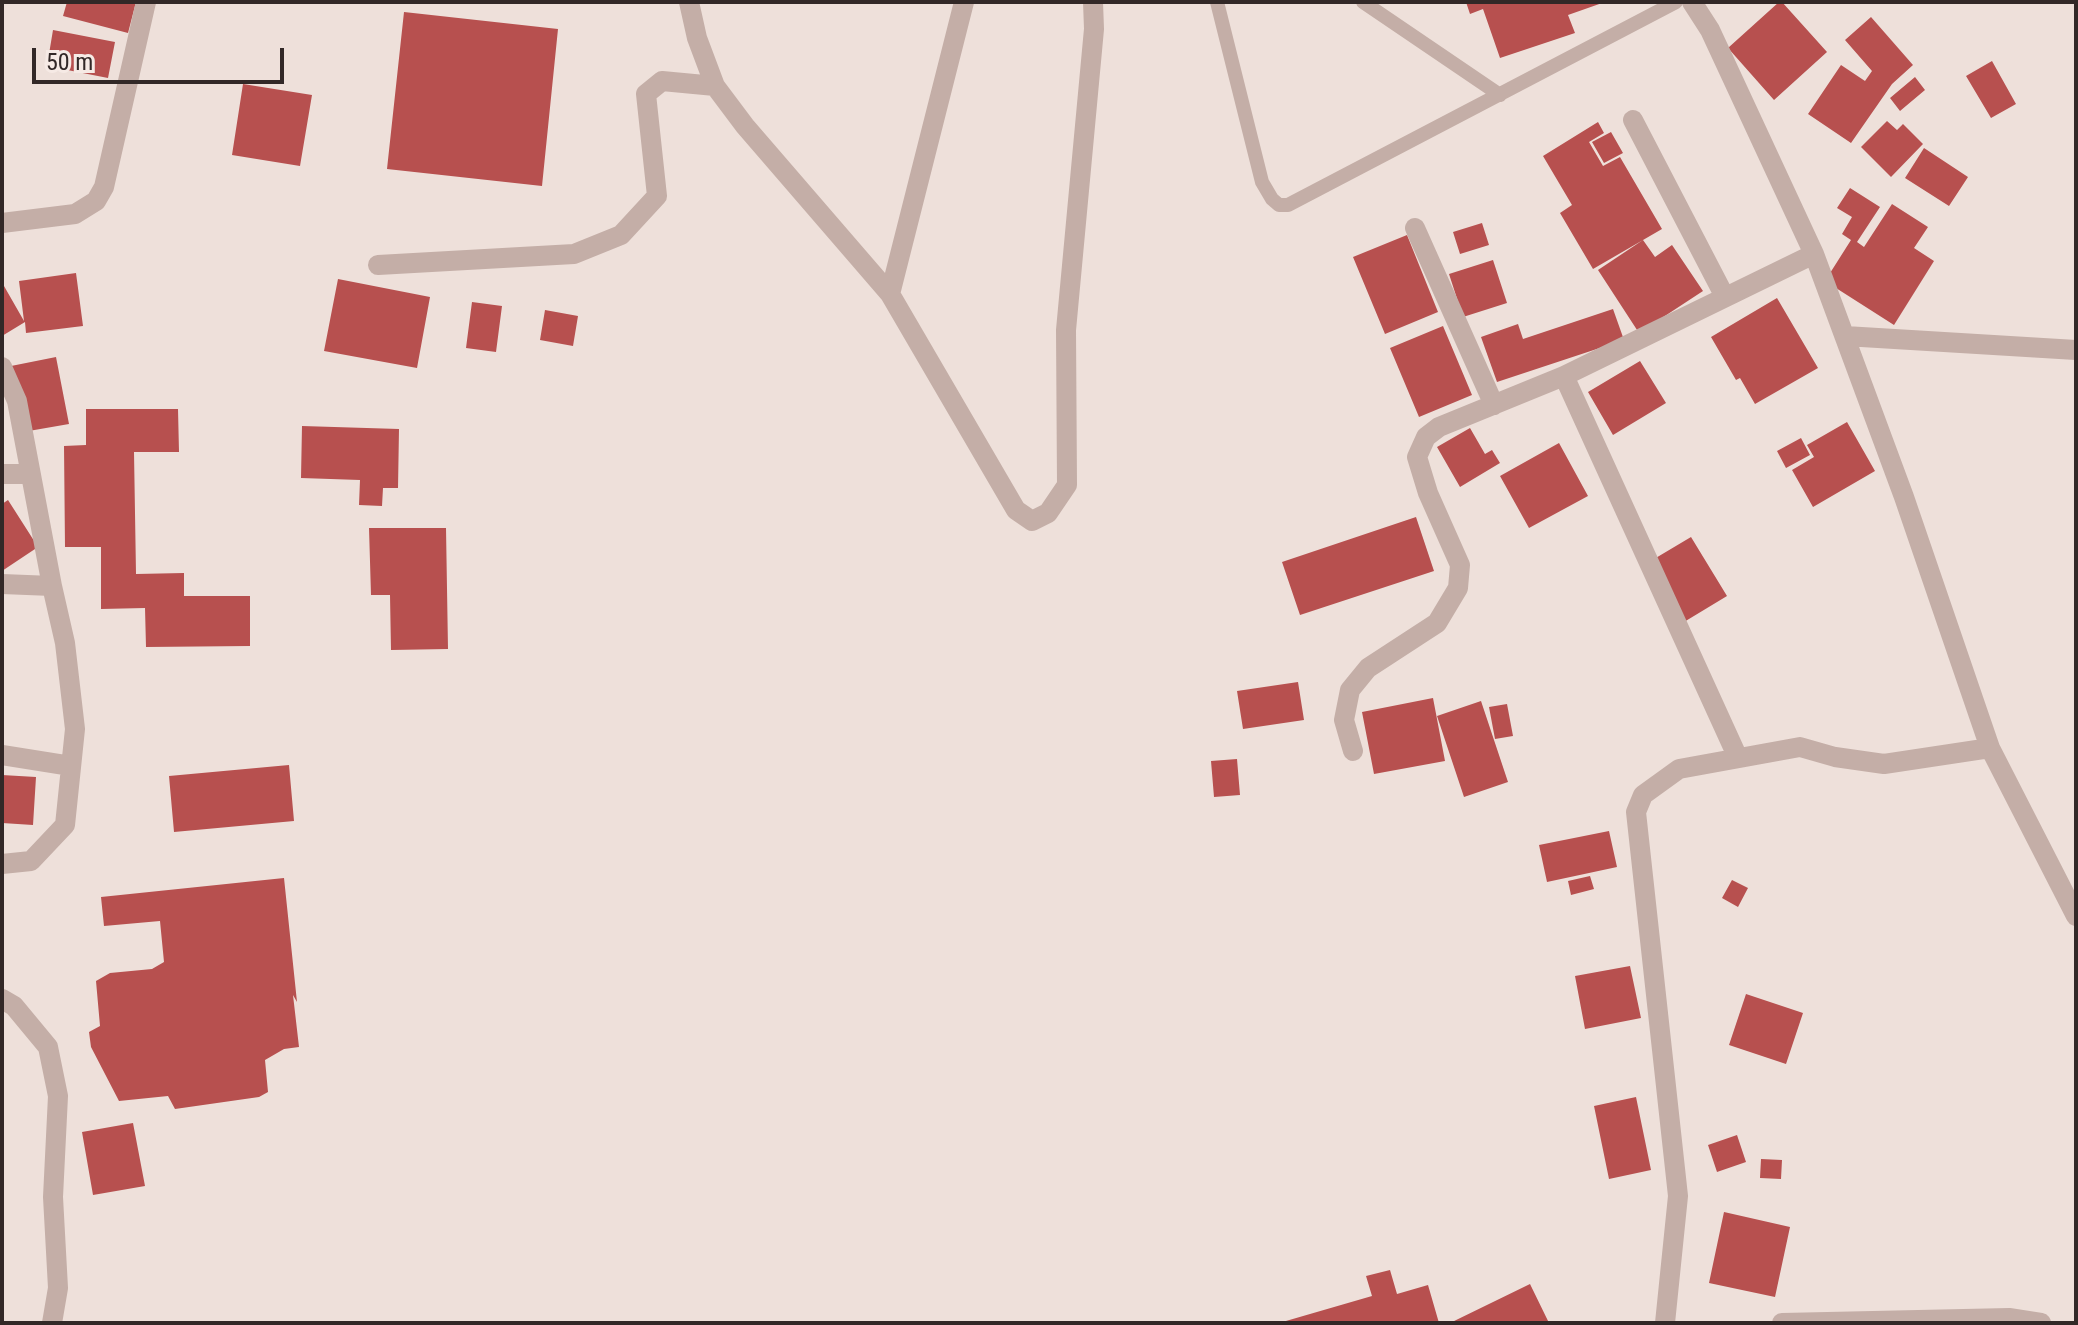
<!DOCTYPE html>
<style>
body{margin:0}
#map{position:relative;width:2078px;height:1325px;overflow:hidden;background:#eee0da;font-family:"Roboto Condensed",sans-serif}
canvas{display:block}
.frame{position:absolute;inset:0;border:4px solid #322827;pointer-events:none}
.scale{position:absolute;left:32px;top:48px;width:252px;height:36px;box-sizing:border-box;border:4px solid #322827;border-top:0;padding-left:10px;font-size:24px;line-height:28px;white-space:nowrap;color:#322827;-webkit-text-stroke:6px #f6eae5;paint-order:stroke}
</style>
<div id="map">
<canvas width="2078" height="1325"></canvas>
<div class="frame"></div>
<div class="scale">50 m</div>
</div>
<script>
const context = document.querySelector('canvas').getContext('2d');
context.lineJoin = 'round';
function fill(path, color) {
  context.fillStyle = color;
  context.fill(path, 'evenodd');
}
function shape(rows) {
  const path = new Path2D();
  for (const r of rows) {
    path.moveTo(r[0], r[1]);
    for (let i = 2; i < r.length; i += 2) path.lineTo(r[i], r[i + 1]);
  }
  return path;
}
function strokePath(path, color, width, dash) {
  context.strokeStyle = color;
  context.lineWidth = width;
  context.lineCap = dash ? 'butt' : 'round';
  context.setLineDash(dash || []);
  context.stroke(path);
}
const building = shape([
 [67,2,136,2,128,33,63,16],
 [1466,2,1605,2,1568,15,1575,33,1500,58,1483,9,1470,14],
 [1779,2,1782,2,1827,52,1774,100,1728,48],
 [404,12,558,29,542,186,387,169],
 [1871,17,1913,65,1892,84,1851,143,1808,114,1841,65,1865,81,1872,71,1845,40],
 [53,30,115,42,108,78,47,66],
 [1992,61,2016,104,1991,118,1966,76],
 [1915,77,1925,90,1900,111,1890,98],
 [243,84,312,95,300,166,232,155],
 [1887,121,1897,130,1903,124,1923,144,1891,177,1861,147],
 [1598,122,1604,133,1589,142,1603,166,1620,157,1662,229,1593,269,1560,213,1572,205,1543,156],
 [1611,132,1623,153,1604,163,1592,142],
 [1924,148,1968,177,1949,206,1905,178],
 [1850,188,1880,207,1857,242,1864,247,1892,204,1928,227,1914,248,1934,261,1894,325,1825,281,1851,240,1842,234,1852,217,1837,208],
 [1482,223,1489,245,1460,254,1453,232],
 [1407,235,1438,312,1385,334,1353,257],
 [1643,240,1655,257,1672,245,1703,291,1639,333,1598,270],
 [1493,260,1507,303,1463,317,1449,274],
 [76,273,83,326,26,333,25,322,2,336,2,287,4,286,24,321,19,281],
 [338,279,430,297,417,368,324,351],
 [1777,298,1818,368,1755,404,1740,378,1736,380,1711,337],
 [472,302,502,306,496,352,466,348],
 [1613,309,1624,340,1497,382,1481,337,1518,324,1523,339],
 [545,310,578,316,573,346,540,340],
 [1443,326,1472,395,1419,417,1390,348],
 [56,357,69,424,23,432,11,366],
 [1640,361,1666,403,1613,435,1588,392],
 [86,409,178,409,179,452,134,452,136,574,184,573,184,596,250,596,250,646,146,647,145,608,101,609,101,547,65,547,64,446,86,445],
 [1847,422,1875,471,1813,507,1792,470,1814,457,1807,445],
 [302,426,399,429,398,488,383,488,382,506,359,505,360,480,301,478],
 [1470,428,1485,454,1492,450,1500,463,1460,487,1437,447],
 [1801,438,1810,455,1786,468,1777,451],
 [1559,443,1588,496,1529,528,1500,476],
 [8,500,38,547,2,571,2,504],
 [1416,517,1434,571,1300,615,1282,562],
 [369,528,446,528,448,649,391,650,390,595,371,595],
 [1691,537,1727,596,1684,622,1649,562],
 [1298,682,1304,720,1243,729,1237,691],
 [1433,698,1445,761,1374,774,1362,712],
 [1481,701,1508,782,1464,797,1437,716],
 [1507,704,1513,736,1495,739,1489,707],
 [1237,759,1240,795,1214,797,1211,761],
 [289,765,294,821,174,832,169,776],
 [2,775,36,777,33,825,2,823],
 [1609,831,1617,867,1547,882,1539,845],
 [1590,876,1594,889,1571,895,1568,881],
 [284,878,297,1002,293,995,299,1047,284,1049,265,1060,268,1092,259,1097,175,1109,168,1096,119,1101,91,1047,89,1032,100,1026,96,981,110,973,152,969,164,962,160,921,104,926,101,897],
 [1732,880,1748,888,1738,907,1722,898],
 [1630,966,1641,1018,1585,1029,1575,976],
 [1746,994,1803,1013,1786,1064,1729,1045],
 [1636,1097,1651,1170,1609,1179,1594,1106],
 [133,1123,145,1186,93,1195,82,1132],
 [1737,1135,1746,1162,1717,1172,1708,1145],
 [1761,1159,1782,1160,1781,1179,1760,1178],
 [1724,1212,1790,1227,1775,1297,1709,1283],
 [1390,1270,1397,1294,1428,1285,1439,1323,1279,1323,1372,1296,1366,1276],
 [1530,1284,1549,1323,1450,1323]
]);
const lane = shape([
 [1217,2,1262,182,1272,199,1279,205,1288,205,1676,2],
 [1363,2,1500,95]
]);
const street = shape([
 [689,2,697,38,715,86,745,126,890,294,1016,510,1032,521,1048,513,1067,485,1066,330,1094,29,1093,2],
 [1692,2,1710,30,1814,254,1904,497,1990,748,2076,916],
 [1633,120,1725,297],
 [2,223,75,214,96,201,104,187,146,2],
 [1415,228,1494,405],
 [378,265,574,254,621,235,657,196,646,94,662,81,715,86],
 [890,294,964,2],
 [1845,336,2076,350],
 [2,367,17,401,52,586],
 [1564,376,1738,758],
 [2,474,31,474],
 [2,584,52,586,65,643,75,729,65,825,31,861,2,864],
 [1353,751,1344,720,1350,690,1368,668,1437,623,1458,588,1460,565,1428,493,1417,457,1426,437,1439,427,1564,376,1814,254],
 [2,755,71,766],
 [2,999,14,1006,48,1047,58,1096,53,1197,58,1288,52,1323],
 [1665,1323,1678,1196,1636,812,1643,795,1679,769,1800,747,1835,757,1884,764,1990,748],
 [1782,1323,2009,1318,2041,1323]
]);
fill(building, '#b7504f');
strokePath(lane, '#c4aea7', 14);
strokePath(street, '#c4aea7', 20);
</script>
